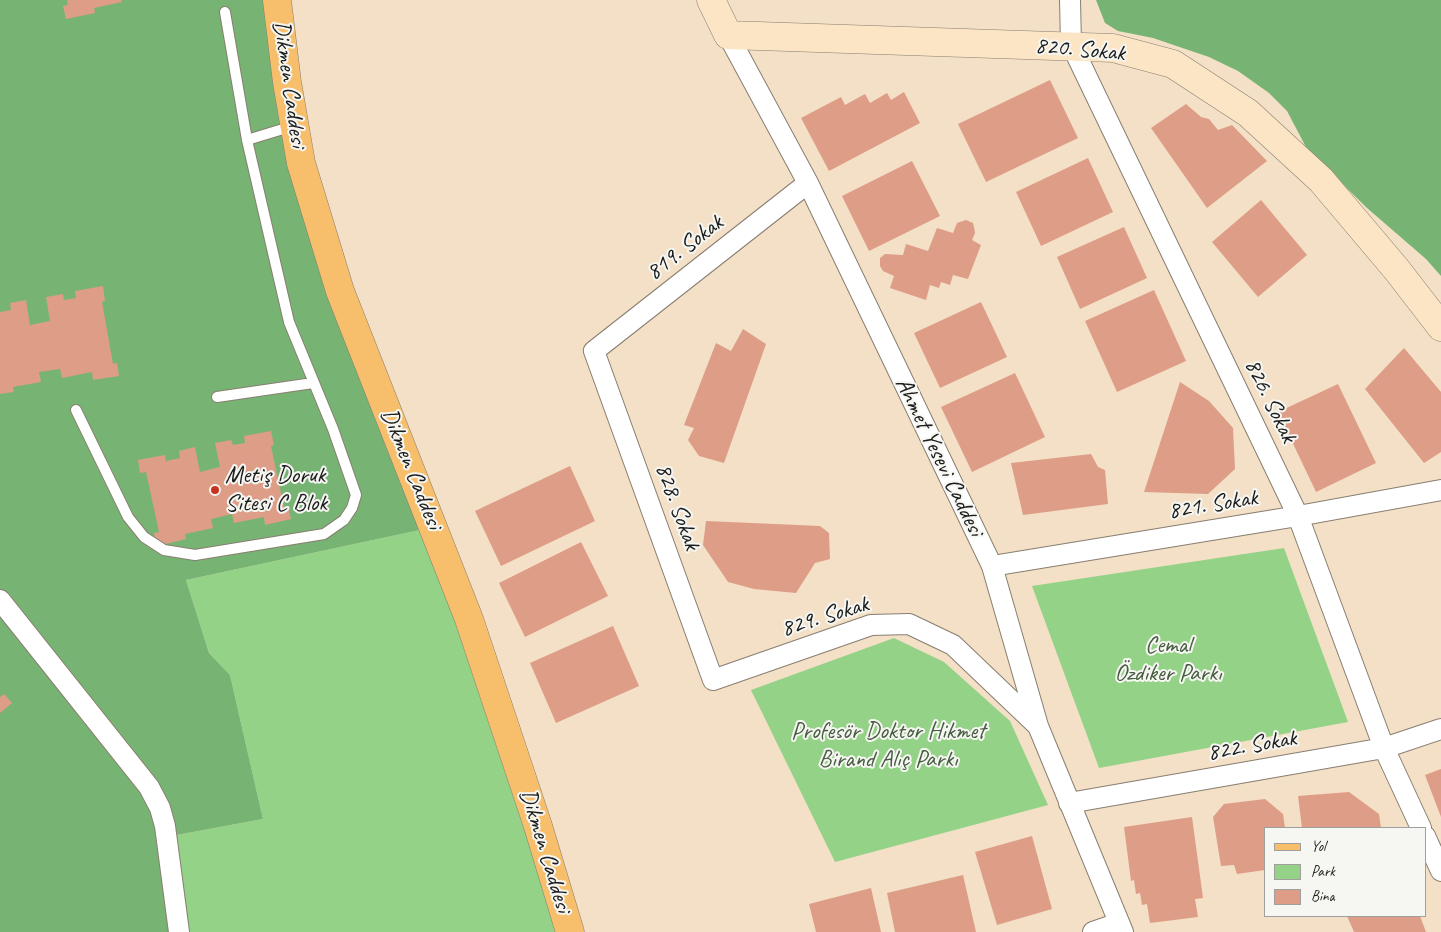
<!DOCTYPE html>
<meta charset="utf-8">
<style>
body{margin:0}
#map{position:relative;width:1441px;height:932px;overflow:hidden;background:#f3e0c6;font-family:Caveat,sans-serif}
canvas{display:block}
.legend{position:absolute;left:1264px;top:827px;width:162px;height:90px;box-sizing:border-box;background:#f6f6f2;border:1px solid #9f9f9c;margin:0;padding:6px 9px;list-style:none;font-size:15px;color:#1c1c1c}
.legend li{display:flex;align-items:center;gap:10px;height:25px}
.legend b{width:25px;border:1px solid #9f9f9c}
</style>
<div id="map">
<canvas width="1441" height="932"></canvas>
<ul class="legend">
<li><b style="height:6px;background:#f7bf6c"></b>Yol</li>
<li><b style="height:14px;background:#94d287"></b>Park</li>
<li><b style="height:14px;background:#de9d86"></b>Bina</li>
</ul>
</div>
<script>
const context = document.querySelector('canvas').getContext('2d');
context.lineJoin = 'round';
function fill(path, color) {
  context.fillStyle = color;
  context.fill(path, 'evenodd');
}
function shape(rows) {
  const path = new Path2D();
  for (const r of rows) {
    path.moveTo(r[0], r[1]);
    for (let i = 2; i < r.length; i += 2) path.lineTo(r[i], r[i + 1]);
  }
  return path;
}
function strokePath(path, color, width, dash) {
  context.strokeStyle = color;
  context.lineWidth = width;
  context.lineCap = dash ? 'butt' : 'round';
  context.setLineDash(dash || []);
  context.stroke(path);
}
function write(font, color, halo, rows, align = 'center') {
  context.font = font + ' Caveat,sans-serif';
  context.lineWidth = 4;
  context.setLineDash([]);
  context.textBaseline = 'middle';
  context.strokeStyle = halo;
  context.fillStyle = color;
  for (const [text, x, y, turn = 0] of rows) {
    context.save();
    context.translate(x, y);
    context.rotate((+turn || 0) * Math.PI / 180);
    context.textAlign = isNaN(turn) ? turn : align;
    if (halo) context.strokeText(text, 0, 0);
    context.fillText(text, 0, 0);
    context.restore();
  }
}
const green = shape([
 [434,527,570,932,179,932,166,837,263,819,230,675,209,653,186,580],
 [1284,548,1348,722,1099,768,1032,586],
 [894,638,944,662,1010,721,1048,805,835,862,751,690]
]);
const forest = shape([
 [0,0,277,0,294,126,434,527,186,580,209,653,230,675,263,819,166,837,179,932,0,932],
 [1096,0,1441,0,1441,276,1426,259,1367,208,1307,149,1287,111,1269,93,1238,71,1209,57,1153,38,1118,31,1105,23]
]);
const building = shape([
 [67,0,121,0,122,2,94,8,95,13,66,19,63,6,68,5],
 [1050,80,1078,138,986,182,958,124],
 [904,92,920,123,829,171,801,118,841,97,845,105,865,94,870,103,887,93,891,100],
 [1186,104,1201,117,1209,119,1218,130,1232,125,1267,161,1207,208,1151,128],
 [1088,158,1113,212,1041,246,1016,192],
 [912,161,940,216,869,251,842,196],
 [1261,200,1307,255,1258,297,1212,242],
 [966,220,973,223,974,227,975,233,972,240,981,245,968,279,953,275,950,285,941,282,939,288,930,285,926,300,890,288,894,276,883,271,880,266,880,258,885,254,903,255,906,244,928,251,937,228,953,233,957,223],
 [1124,227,1147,278,1080,309,1057,257],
 [103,286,105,301,102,302,113,364,117,363,119,376,93,380,92,372,62,378,60,369,39,372,41,382,13,387,14,392,0,394,0,312,11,310,10,303,26,300,30,325,50,321,46,297,63,294,64,300,76,298,75,291],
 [1154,290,1186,361,1117,392,1085,321],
 [981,302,1007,357,940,388,914,333],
 [743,329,766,344,724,463,699,456,688,440,694,428,684,425,716,343,731,351],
 [1404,348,1441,392,1441,452,1424,463,1365,389],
 [1015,373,1045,437,972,472,941,407],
 [1180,382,1209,401,1233,428,1235,469,1208,494,1144,492],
 [1338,384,1376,463,1316,492,1278,412],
 [271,431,274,445,271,446,284,508,288,507,291,519,265,525,264,517,234,523,232,514,211,519,213,528,185,534,186,539,157,546,154,533,159,532,146,472,140,473,138,460,165,455,166,461,180,458,179,451,195,447,200,472,220,467,215,443,231,440,233,445,245,443,244,436],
 [1091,454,1098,467,1105,470,1108,504,1023,515,1011,463],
 [570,466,595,521,501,566,475,511],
 [706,521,820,526,829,533,830,559,815,563,796,593,754,589,728,582,703,545],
 [581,542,608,596,525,637,499,583],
 [613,626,639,686,556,723,530,663],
 [4,694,12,703,0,713,0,697],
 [1441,769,1441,817,1425,775],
 [1349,792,1379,814,1381,828,1302,828,1298,796],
 [1265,799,1283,814,1285,828,1265,828,1265,870,1237,874,1234,865,1221,866,1213,817,1224,804],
 [1192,817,1203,898,1195,899,1198,917,1150,923,1147,904,1142,905,1140,893,1136,894,1134,880,1131,881,1124,827],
 [1032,836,1052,909,997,925,975,852],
 [963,875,976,932,895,932,887,893],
 [871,888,881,932,816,932,809,904],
 [1347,916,1420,916,1426,932,1354,932]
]);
const lane = shape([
 [247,140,293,126],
 [217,397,313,383],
 [76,410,128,517,144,537,164,550,195,555,324,534,344,520,352,508,356,495,333,429,289,322,247,140,225,12]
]);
const street = shape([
 [1070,0,1071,44,1298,516,1384,748,1421,828],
 [728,35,808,183,992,566,1038,726,1123,932],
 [808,183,594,351,713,680,871,625,909,624,953,645,1038,726],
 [992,566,1298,516,1441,490],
 [0,600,149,787,160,808,165,826,179,932],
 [1069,803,1384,748,1441,729],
 [1425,836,1441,871],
 [1093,932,1119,923]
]);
const secondary = shape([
 [711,0,728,35,1113,48,1173,64,1248,113,1321,180,1397,270,1441,327]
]);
const primary = shape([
 [277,0,287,82,301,163,340,291,469,619,538,826,570,932]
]);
const markers = [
 [215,490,5,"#c8321e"]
];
const streetNames = [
 ["820. Sokak",1080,50,5],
 ["Dikmen Caddesi",289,84,82],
 ["819. Sokak",685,248,-38],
 ["826. Sokak",1270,401,64],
 ["Ahmet Yesevi Caddesi",939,457,64],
 ["Dikmen Caddesi",411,469,68],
 ["821. Sokak",1213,505,-9],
 ["828. Sokak",677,507,70],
 ["829. Sokak",825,617,-17],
 ["822. Sokak",1252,746,-10],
 ["Dikmen Caddesi",545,851,73]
];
const poiNames = [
 ["Metiş Doruk",225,476],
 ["Sitesi C Blok",225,504]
];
const parkNames = [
 ["Cemal",1168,646],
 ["Özdiker Parkı",1168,674],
 ["Profesör Doktor Hikmet",888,732],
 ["Birand Alıç Parkı",888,760]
];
fill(green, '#94d287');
fill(forest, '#77b474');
fill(building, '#de9d86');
strokePath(lane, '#887e71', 12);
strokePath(street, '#887e71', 22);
strokePath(secondary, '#887e71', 29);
strokePath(primary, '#887e71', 29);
strokePath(lane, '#fff', 10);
strokePath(street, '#fff', 20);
strokePath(secondary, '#fce5c4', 28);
strokePath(primary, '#f7bf6c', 28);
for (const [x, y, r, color] of markers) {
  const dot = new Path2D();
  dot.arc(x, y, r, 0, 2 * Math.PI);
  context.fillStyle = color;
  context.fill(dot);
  strokePath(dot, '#f6f6f2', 2);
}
write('24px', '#1c1c1c', '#f6f6f2', streetNames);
write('24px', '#1c1c1c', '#f6f6f2', poiNames, 'left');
write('24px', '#465c41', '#f6f6f2', parkNames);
</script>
